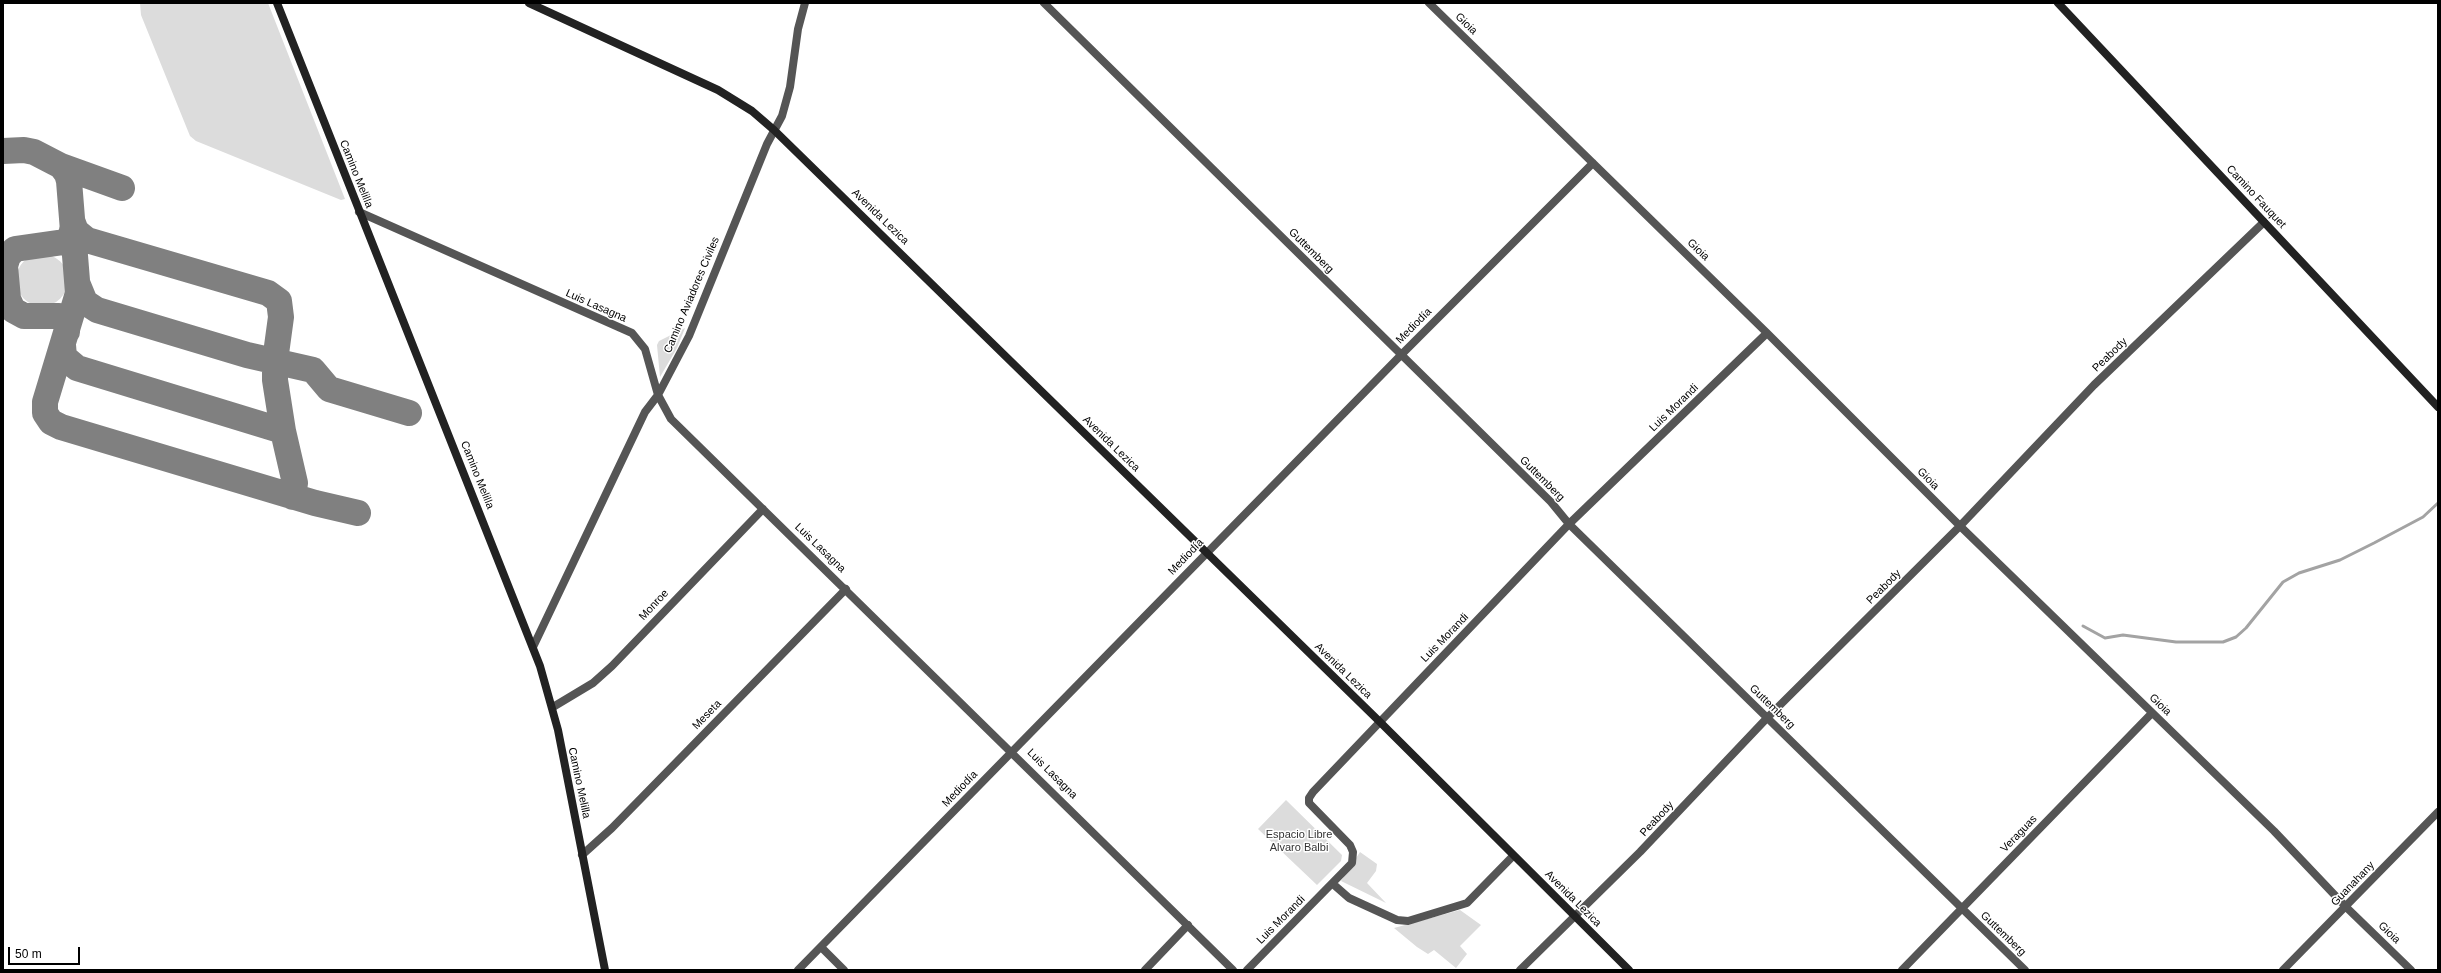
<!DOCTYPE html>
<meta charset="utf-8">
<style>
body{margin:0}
#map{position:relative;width:2441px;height:973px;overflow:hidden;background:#fff;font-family:Helvetica,sans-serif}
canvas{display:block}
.frame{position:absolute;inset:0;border:4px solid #000;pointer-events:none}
.scale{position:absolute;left:8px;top:947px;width:72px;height:18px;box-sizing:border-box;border:2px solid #000;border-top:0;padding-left:5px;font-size:12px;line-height:14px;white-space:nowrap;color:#000;-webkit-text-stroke:3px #fff;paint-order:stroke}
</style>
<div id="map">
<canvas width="2441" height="973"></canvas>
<div class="frame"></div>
<div class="scale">50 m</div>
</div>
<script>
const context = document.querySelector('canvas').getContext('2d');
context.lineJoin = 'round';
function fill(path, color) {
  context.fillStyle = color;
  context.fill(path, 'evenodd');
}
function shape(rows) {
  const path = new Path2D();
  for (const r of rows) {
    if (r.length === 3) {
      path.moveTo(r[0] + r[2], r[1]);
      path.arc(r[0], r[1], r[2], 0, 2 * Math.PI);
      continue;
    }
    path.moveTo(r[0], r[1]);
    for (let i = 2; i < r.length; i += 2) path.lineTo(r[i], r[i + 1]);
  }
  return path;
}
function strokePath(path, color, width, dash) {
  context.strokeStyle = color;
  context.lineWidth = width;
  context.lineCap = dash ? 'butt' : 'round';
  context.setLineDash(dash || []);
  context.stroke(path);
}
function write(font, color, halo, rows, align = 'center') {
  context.font = font + ' Helvetica,sans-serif';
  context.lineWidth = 3;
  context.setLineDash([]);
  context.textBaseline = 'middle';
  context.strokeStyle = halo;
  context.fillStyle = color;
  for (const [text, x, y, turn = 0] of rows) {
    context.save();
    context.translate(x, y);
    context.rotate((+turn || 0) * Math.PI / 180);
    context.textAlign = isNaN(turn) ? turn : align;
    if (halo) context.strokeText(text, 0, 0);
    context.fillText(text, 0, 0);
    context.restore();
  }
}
const green = shape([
 [140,3,268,3,345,199,341,200,196,141,190,136,141,15],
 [42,280,26],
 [685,328,677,348,660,377,657,345,659,341],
 [1286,800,1342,855,1341,861,1317,885,1258,829],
 [1360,852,1377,864,1376,871,1367,883,1386,903,1341,881],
 [1460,910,1481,925,1460,946,1467,954,1456,968,1434,950,1428,954,1417,947,1394,928]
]);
const stream = shape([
 [2083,626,2105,638,2123,635,2176,642,2223,642,2236,637,2246,628,2283,582,2299,573,2340,560,2374,543,2423,517,2438,503]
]);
const taxiway = shape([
 [3,151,24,150,34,152,61,166,67,174,69,181,78,293,45,402,45,413,51,422,61,427,315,503,358,513],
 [61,166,122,188],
 [73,223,76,231,87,240,268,293,279,301,281,317,275,361,275,380,283,431,295,483,293,497],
 [78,285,85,302,97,310,247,355,313,370,329,389,409,413],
 [67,332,66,324,59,316,24,316,13,310,8,299,5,266,8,256,15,249,64,242,71,236,73,225],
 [63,345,64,357,77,368,283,431]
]);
const street = shape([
 [1044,3,1551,502,1569,524,2025,970],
 [1429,3,1767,333,1960,526,2274,831,2346,907,2411,970],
 [359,212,632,333,645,349,658,395,671,419,1233,970],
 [533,647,645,412,658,395,689,336,767,144,782,116,790,87,798,29,805,3],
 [553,707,593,683,612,666,763,509],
 [582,855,612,828,846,589],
 [1333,884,1349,898,1397,920,1408,921,1467,903,1513,856],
 [821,947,844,970],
 [798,970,1401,355,1593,163],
 [1145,970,1188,925],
 [1247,970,1352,863,1353,852,1350,845,1309,803,1309,798,1313,792,1569,524,1767,333],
 [1520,970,1640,852,1767,718,1960,526,2094,385,2264,222],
 [1902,970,2152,713],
 [2283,970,2438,812]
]);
const secondary = shape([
 [277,3,540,666,558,730,605,970],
 [529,3,718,90,752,111,774,130,1380,722,1629,970],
 [2058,3,2438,407]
]);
const streetNames = [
 ["Gioia",1466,24,44],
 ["Camino Melilla",356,174,68],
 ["Camino Fauquet",2256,197,47],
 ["Avenida Lezica",880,217,44],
 ["Gioia",1698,250,44],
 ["Guttemberg",1311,251,45],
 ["Camino Aviadores Civiles",692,295,-67],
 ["Luis Lasagna",596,306,24],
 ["Mediodía",1414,326,-45],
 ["Peabody",2110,355,-44],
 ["Luis Morandi",1674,408,-44],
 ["Avenida Lezica",1111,444,44],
 ["Camino Melilla",477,475,68],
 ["Guttemberg",1542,479,45],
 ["Gioia",1928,479,45],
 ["Luis Lasagna",820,548,44],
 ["Mediodía",1186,557,-46],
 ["Peabody",1884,587,-45],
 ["Monroe",654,605,-47],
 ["Luis Morandi",1445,638,-46],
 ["Avenida Lezica",1343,671,44],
 ["Gioia",2160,705,44],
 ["Guttemberg",1772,707,44],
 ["Meseta",707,715,-46],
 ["Luis Lasagna",1052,774,45],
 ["Camino Melilla",579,783,78],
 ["Mediodía",960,789,-46],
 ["Peabody",1657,819,-47],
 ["Veraguas",2019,834,-46],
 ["Guanahany",2353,884,-46],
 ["Avenida Lezica",1573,899,45],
 ["Luis Morandi",1281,920,-45],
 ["Gioia",2389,933,44],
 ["Guttemberg",2003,934,44]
];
const parkNames = [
 ["Espacio Libre",1299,835],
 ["Alvaro Balbi",1299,848]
];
fill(green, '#dcdcdc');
strokePath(stream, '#a3a3a3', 3);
strokePath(taxiway, '#808080', 26);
strokePath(street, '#555', 8);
strokePath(secondary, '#222', 8);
write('11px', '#000', '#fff', streetNames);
write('11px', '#333', '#fff', parkNames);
</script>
